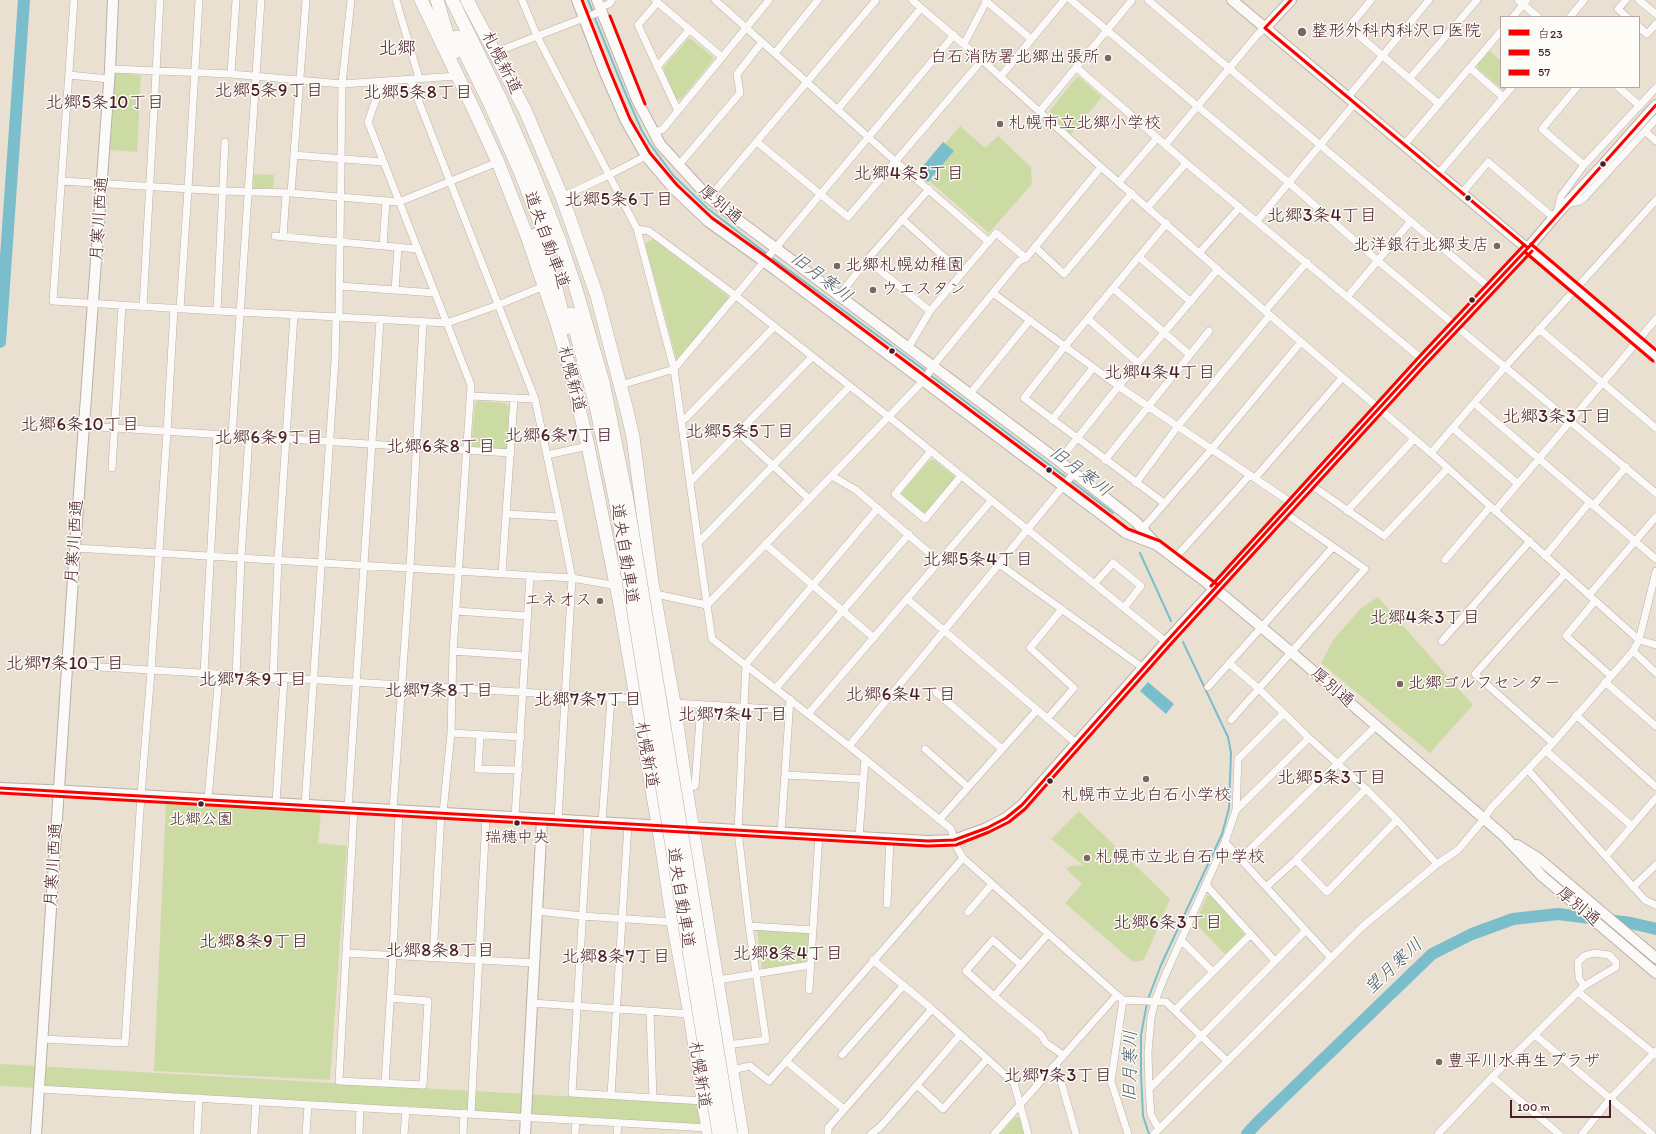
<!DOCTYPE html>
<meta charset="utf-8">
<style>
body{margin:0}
#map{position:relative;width:1656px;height:1134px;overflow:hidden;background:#eae0d2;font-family:Itim,"Klee One",sans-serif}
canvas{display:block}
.legend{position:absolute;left:1500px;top:16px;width:140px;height:72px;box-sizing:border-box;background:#fdfcf7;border:1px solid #b5a4a5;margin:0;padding:5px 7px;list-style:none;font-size:12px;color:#4a1f2b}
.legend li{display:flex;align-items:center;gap:8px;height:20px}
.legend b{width:20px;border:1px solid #b5a4a5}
.scale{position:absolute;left:1510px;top:1100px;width:101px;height:18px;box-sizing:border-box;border:2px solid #4a1f2b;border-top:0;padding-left:5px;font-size:12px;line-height:14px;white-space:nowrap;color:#4a1f2b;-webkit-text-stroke:3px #fdfcf7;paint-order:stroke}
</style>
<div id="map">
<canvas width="1656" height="1134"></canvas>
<ul class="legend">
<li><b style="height:5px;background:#f00"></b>白23</li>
<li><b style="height:5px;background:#f00"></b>55</li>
<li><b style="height:5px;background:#f00"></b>57</li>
</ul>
<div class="scale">100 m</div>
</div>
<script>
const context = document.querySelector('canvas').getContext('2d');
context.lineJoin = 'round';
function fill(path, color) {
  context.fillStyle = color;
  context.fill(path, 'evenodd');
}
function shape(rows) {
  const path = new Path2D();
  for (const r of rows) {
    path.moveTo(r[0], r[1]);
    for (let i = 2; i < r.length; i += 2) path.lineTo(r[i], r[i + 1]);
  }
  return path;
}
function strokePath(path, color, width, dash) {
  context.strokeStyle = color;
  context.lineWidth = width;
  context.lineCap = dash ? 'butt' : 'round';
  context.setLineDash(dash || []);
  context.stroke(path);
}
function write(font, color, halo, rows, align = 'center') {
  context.font = font + ' Itim,"Klee One",sans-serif';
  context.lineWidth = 3;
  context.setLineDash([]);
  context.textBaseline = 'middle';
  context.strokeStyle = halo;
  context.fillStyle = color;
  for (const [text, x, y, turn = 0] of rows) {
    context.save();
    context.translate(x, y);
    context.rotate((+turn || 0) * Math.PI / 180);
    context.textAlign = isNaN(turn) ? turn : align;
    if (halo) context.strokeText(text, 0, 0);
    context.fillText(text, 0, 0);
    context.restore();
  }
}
const green = shape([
 [688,39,691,39,713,57,713,60,681,99,676,100,664,70,664,67],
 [1490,51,1501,61,1501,87,1507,87,1505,90,1502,89,1478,69,1477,65],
 [115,73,141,75,137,152,110,150],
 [1079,77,1102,97,1071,134,1050,115,1050,110,1076,78],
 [960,126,985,148,998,136,1031,167,1032,184,989,233,920,173],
 [253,174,274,175,273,188,254,188],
 [653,239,729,297,729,301,677,361,645,244],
 [477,401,505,403,509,407,508,448,505,451,471,448,475,404],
 [930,460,934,460,955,477,926,513,923,512,902,496,902,492],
 [1378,597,1473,705,1430,753,1321,663,1334,639,1360,609],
 [166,802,321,812,318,843,347,846,330,1080,154,1071],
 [1079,811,1170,899,1144,960,1133,962,1065,903,1082,884,1066,869,1070,866,1083,865,1051,839],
 [1207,896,1211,896,1244,934,1244,936,1225,954,1195,923],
 [762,929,808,932,810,936,808,963,764,970,762,968,757,931],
 [0,1064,701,1104,703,1125,0,1086],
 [1015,1117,1020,1118,1024,1134,1000,1134]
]);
const water = shape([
 [943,142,954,151,928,182,917,173],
 [1148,682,1174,704,1166,714,1140,691],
 [1257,1116,1264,1122,1253,1134,1241,1134]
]);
const stream = shape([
 [588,0,593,12],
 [594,16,624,90,642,131,650,144,673,175,707,208,767,254],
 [771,257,927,372],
 [930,375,1067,478],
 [1071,481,1113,513],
 [1140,553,1171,621],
 [1148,999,1161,965,1222,834,1229,808,1231,753,1228,737,1183,642],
 [1147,1003,1141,1035,1141,1073,1143,1116,1149,1134]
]);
const river = shape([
 [0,342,24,0],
 [1247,1134,1257,1123,1432,954,1472,934,1513,919,1558,914,1631,923,1656,929]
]);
const street = shape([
 [74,0,53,301,217,311,339,317,342,84,351,0],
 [396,0,419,78],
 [522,0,537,36,637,229,674,369,707,605],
 [655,0,722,57],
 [715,0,895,161,989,242],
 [912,0,982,60,1101,167,1265,311,1431,453,1639,640,1633,651,1553,743,1491,808,1484,819,1458,850,1437,864,1362,927,1154,1134],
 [985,0,1031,39],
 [1071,0,1289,183,1378,261,1656,493],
 [1148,0,1490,288],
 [1371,0,1349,27,1439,104],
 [1518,0,1538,17],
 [1626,0,1618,9,1627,17],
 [1639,0,1656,14],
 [657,3,638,25,678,111],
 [600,7,609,4,612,0],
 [1513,17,1527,0],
 [1570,17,1584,0],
 [1639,27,1647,34,1656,24],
 [964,44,987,0],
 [496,52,602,11],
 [775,53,818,0],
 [657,67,689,30],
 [1077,68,1186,163,1423,360],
 [1470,68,1503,97],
 [110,69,231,74,342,84,457,76],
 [231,74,236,0],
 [69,75,109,79],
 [1001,76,1064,0],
 [1410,78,1477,0],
 [410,79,535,399,560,517,572,578,558,820],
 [382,82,368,122,471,385,453,651,451,733,443,813],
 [1577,87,1542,129,1584,165],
 [1618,87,1640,106],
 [1348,97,1429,0],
 [838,109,921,8],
 [1040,111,1132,0],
 [1645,131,1656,141],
 [654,133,663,129,769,0],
 [757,142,848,217,982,60],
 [1165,145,1258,34,1265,28],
 [1404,145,1501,31],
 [294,155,383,162],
 [678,166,740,93,737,74,762,42],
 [1439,173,1512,87],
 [61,181,223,191,291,193,399,202,498,162],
 [1119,182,1157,138],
 [291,193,306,0],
 [1462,193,1488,162,1554,218],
 [562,197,609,175,646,156],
 [709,198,876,0],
 [1566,204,1580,201,1585,197,1656,119],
 [1148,207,1186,163],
 [1557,213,1561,196,1584,165,1656,88],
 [902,219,962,273],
 [1257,221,1355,103],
 [637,229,649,231,736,296,889,417,1166,642],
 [275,236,417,249],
 [283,237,286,193],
 [383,246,386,201],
 [1035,247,1064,274,1132,193],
 [1200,252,1240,207],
 [1139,257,1191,302],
 [867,260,930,311],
 [340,286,435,293],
 [1113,288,1190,355],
 [395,290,398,247],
 [993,293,1121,388,1293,504],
 [1348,296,1411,221],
 [838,297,867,260,929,189],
 [143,307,160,0],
 [180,309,188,189,199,0],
 [217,311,225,142],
 [1265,311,1307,262],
 [1088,319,1138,363],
 [1539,329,1656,428],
 [908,348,930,311,996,233,1026,258],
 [621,385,674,369,954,35],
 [969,395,1030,320],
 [470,396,535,399],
 [1474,403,1656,559],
 [1052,420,1093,368],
 [681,421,686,418,774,327],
 [84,426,511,453],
 [1453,428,1518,484],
 [738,433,809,499],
 [232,435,261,0],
 [931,451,895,494,925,519,961,476],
 [1431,453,1505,367,1656,200],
 [547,455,588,446],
 [1105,460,1209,331],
 [1059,461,1118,387,1218,269],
 [112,468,122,306],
 [832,476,856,490,940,562],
 [1255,478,1342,378],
 [690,482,812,357],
 [1136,483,1178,426,1270,315],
 [1310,484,1384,536,1448,468],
 [1164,503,1024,398,1065,346,1167,223],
 [1347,511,1414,439],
 [1495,511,1656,319],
 [506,514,560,517],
 [1143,528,1210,451,1301,342],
 [699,542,850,386],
 [765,544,874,638],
 [75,548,572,578,618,586],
 [1545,556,1589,503,1593,506,1626,467],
 [1174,559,1249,476],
 [1445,560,1490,507],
 [999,564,1143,668],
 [1656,571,1639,640,1656,645],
 [502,573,514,398],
 [1094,584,1113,563,1141,586,1124,608],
 [651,593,707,605,712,639,849,746,951,829,956,846,963,858,1117,995,1123,1000,1166,1002,1227,1061],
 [1589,595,1656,517],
 [907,599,1076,743],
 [1595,601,1566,636,1611,676],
 [707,605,923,381,937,361,1019,261,1026,258,1101,167],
 [456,611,527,616],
 [1442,641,1530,541],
 [453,651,524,656],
 [1633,651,1656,673],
 [1229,663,1259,689,1309,738,1366,789,1397,820,1437,864],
 [67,665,636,699],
 [204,674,217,434],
 [236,676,241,558,249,436],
 [273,679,278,560,294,315],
 [1605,682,1656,726],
 [1208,687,1333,547],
 [776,688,909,534],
 [936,692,1002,749],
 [674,703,789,710],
 [808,714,991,501],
 [1576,715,1656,787],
 [1047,719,1074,688,1030,648,1062,609],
 [1231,720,1365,569,1285,513],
 [451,733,521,737],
 [480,736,478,769,519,770],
 [1553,743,1475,674,1565,574],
 [849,746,1074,473],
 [925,749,968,787],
 [1545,750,1632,826],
 [1528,770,1645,900,1656,905],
 [785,775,863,779],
 [686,788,695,786,701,706],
 [208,799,219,675],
 [276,803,284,678],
 [305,805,335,361,336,317,447,323,498,305,544,286],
 [348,808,380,320],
 [354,808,339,1081,423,1085,428,1001,390,998],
 [393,810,410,568,423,322],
 [1236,810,1309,738],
 [515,817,530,575],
 [939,820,1037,710],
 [588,822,572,1093,703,1101],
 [602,822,611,698],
 [781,833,790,699],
 [859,837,865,759],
 [1225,842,1331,958],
 [1606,856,1656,798],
 [1240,859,1376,726],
 [1296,860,1327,892,1397,820],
 [1206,885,1275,961],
 [1266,887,1296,860,1366,789],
 [1633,887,1656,865],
 [887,904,890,839],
 [537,911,582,916,673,922],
 [968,912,992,884],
 [749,926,813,930],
 [1048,934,994,996,1041,1035,1046,1043,1063,1055],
 [1181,940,1213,972],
 [346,953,535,963],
 [433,957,441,813],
 [873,960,932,1009,1014,1083,1028,1134],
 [718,980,810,965],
 [809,990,819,835],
 [1578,992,1656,1055],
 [994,996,966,971,993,940,1021,965],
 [1123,1000,1111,1081,1128,1134],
 [532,1003,690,1014],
 [1175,1010,1250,935],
 [650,1012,653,1098],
 [1535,1035,1652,1134],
 [42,1039,125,1043,141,795,151,671,167,431,174,309],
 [727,1045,766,1040,749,926,738,831,746,664,878,508],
 [842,1055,904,985],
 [786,1061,844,1109],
 [1056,1064,1076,1134],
 [732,1070,750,1066,769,1081,963,858],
 [1492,1077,1559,1134],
 [385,1083,393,955,399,811],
 [917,1085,943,1109,987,1059],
 [39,1089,708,1128],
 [1149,1089,1305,931],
 [611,1095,628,824],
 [471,1114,486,816],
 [1159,1129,1151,1115,1149,1089,1148,1052,1151,1018,1155,1001,1164,978,1225,842,1236,810,1238,759,1284,713],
 [197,1134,199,1098],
 [254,1134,256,1102],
 [306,1134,308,1105],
 [359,1134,360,1108],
 [404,1134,406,1110],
 [463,1134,464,1113],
 [575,1134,576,1120],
 [617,1134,618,1123],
 [828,1134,828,1128,932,1009],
 [871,1134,880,1127,917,1085,960,1035],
 [994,1134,1117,995],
 [1438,1134,1492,1077,1584,986,1616,967,1616,962,1609,955,1594,953,1584,956,1578,962,1579,978,1584,986],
 [1582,1134,1610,1099,1656,1051]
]);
const secondary = shape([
 [577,0,605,73,626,121,646,156,673,188,709,222,765,262,1126,533,1155,544],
 [597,0,637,100,660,144,709,198,1059,461,1136,522,1157,545,1223,595,1291,652,1504,836,1542,876,1656,973],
 [1232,0,1656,357],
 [1265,28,1291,0],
 [0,788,70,791,665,826],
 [687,827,928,841,954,840,987,828,1006,818,1022,805,1166,642,1423,360,1528,248,1556,215,1602,166,1656,105],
 [1517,845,1538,858,1656,958],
 [36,1134,75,548,110,69,113,0],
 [525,1134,542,819]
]);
const highway = shape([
 [421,0,474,110,498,162,527,236,557,324,569,366,588,446,619,599,660,836,673,922,690,1014,703,1101,709,1134],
 [437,0,447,34,455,52],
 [452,0,501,100,530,166,560,242,576,289,603,382,627,500],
 [467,0,525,110,562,197,597,296,627,411,633,437,652,583,674,703,686,788,742,1134],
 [457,37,491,106,519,169,549,246],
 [535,235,556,288,566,328],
 [571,314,596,406,616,503]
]);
const highwayBridge = shape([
 [627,500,731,1134],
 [616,503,719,1134]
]);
const bus1 = shape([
 [1265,28,1528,248],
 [1265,28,1291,0],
 [0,788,928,841,954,840,987,828,1006,818,1022,805,1166,642,1423,360,1528,248,1656,105]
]);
const bus2 = shape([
 [1525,252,1653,361],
 [0,793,928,846,956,845,989,832,1009,822,1025,809,1170,645,1427,363,1532,251]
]);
const bus3 = shape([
 [582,0,610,71,630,119,650,153,677,185,712,218,768,258,1128,529,1160,541,1218,585],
 [610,16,645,104],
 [1531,244,1656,350],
 [1211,586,1419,357,1524,245]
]);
const markers = [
 [1302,32,5,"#826365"],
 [1108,58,4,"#826365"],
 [1000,124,4,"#826365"],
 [1603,164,3.5,"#4a1f2b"],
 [1468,198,3.5,"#4a1f2b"],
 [1497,246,4,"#826365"],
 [837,266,4,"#826365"],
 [873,290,4,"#826365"],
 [1472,300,3.5,"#4a1f2b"],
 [892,351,3.5,"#4a1f2b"],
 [1049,470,3.5,"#4a1f2b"],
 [600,601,4,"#826365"],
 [1400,684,4,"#826365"],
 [1146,779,4,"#826365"],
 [1050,781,3.5,"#4a1f2b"],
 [201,804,3.5,"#4a1f2b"],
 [517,823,3.5,"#4a1f2b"],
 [1087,858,4,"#826365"],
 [1439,1062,4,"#826365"]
];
const busNames = [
 ["北郷公園",201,820],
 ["瑞穂中央",517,838]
];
const poiNames = [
 ["整形外科内科沢口医院",1311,32],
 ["白石消防署北郷出張所",1100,58,"right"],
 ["札幌市立北郷小学校",1008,124],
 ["北洋銀行北郷支店",1489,246,"right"],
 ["北郷札幌幼稚園",845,266],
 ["ウエスタン",881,290],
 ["エネオス",592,601,"right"],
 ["北郷ゴルフセンター",1408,684],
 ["札幌市立北白石小学校",1146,796,"center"],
 ["札幌市立北白石中学校",1095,858],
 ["豊平川水再生プラザ",1447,1062]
];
const streetNames = [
 ["札幌新道",501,63,63],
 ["厚別通",720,205,40],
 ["月寒川西通",100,219,-86],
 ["道央自動車道",546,240,70],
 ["札幌新道",571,379,76],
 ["月寒川西通",75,542,-86],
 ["道央自動車道",624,554,81],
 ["厚別通",1332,688,41],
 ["札幌新道",646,755,80],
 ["月寒川西通",54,865,-86],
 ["道央自動車道",680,898,81],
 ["厚別通",1578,907,40],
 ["札幌新道",699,1075,81]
];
const neighbourhoodNames = [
 ["北郷5条9丁目",269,91],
 ["北郷5条8丁目",418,93],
 ["北郷5条10丁目",105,103],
 ["北郷4条5丁目",909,174],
 ["北郷5条6丁目",619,200],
 ["北郷3条4丁目",1322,216],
 ["北郷4条4丁目",1160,373],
 ["北郷3条3丁目",1557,417],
 ["北郷6条10丁目",80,425],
 ["北郷5条5丁目",740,432],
 ["北郷6条7丁目",559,436],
 ["北郷6条9丁目",269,438],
 ["北郷6条8丁目",441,447],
 ["北郷5条4丁目",978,560],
 ["北郷4条3丁目",1425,618],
 ["北郷7条10丁目",65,664],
 ["北郷7条9丁目",253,680],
 ["北郷7条8丁目",439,691],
 ["北郷6条4丁目",901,695],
 ["北郷7条7丁目",588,700],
 ["北郷7条4丁目",733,715],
 ["北郷5条3丁目",1332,778],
 ["北郷6条3丁目",1168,923],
 ["北郷8条9丁目",254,942],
 ["北郷8条8丁目",440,951],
 ["北郷8条4丁目",788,954],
 ["北郷8条7丁目",616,957],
 ["北郷7条3丁目",1058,1076]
];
const waterNames = [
 ["旧月寒川",821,278,37],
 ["旧月寒川",1080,472,37],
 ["望月寒川",1394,967,-43],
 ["旧月寒川",1131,1066,-89]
];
const quarterNames = [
 ["北郷",397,49]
];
fill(green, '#ccdba4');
fill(water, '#79beca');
strokePath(stream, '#79beca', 2);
strokePath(river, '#79beca', 12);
strokePath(street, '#bab0a8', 8);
strokePath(secondary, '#bab0a8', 12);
strokePath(highway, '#bab0a8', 14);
strokePath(street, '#fcfaf8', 7);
strokePath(secondary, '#fcfaf8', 10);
strokePath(highway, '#fcfaf8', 13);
strokePath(highwayBridge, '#bab0a8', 14, []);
strokePath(highwayBridge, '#fcfaf8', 13);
strokePath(bus1, '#f00', 3);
strokePath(bus2, '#f00', 3);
strokePath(bus3, '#f00', 3);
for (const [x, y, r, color] of markers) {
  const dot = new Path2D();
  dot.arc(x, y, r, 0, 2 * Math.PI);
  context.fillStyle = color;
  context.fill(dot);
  strokePath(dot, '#fdfcf7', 1.5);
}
write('16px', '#4a1f2b', '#fdfcf7', busNames);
write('17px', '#4a1f2b', '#fdfcf7', poiNames, 'left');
write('17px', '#4a1f2b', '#fdfcf7', streetNames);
write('18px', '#4a1f2b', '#fdfcf7', neighbourhoodNames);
write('italic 18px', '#495969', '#fdfcf7', waterNames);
write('19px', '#4a1f2b', '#fdfcf7', quarterNames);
</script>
